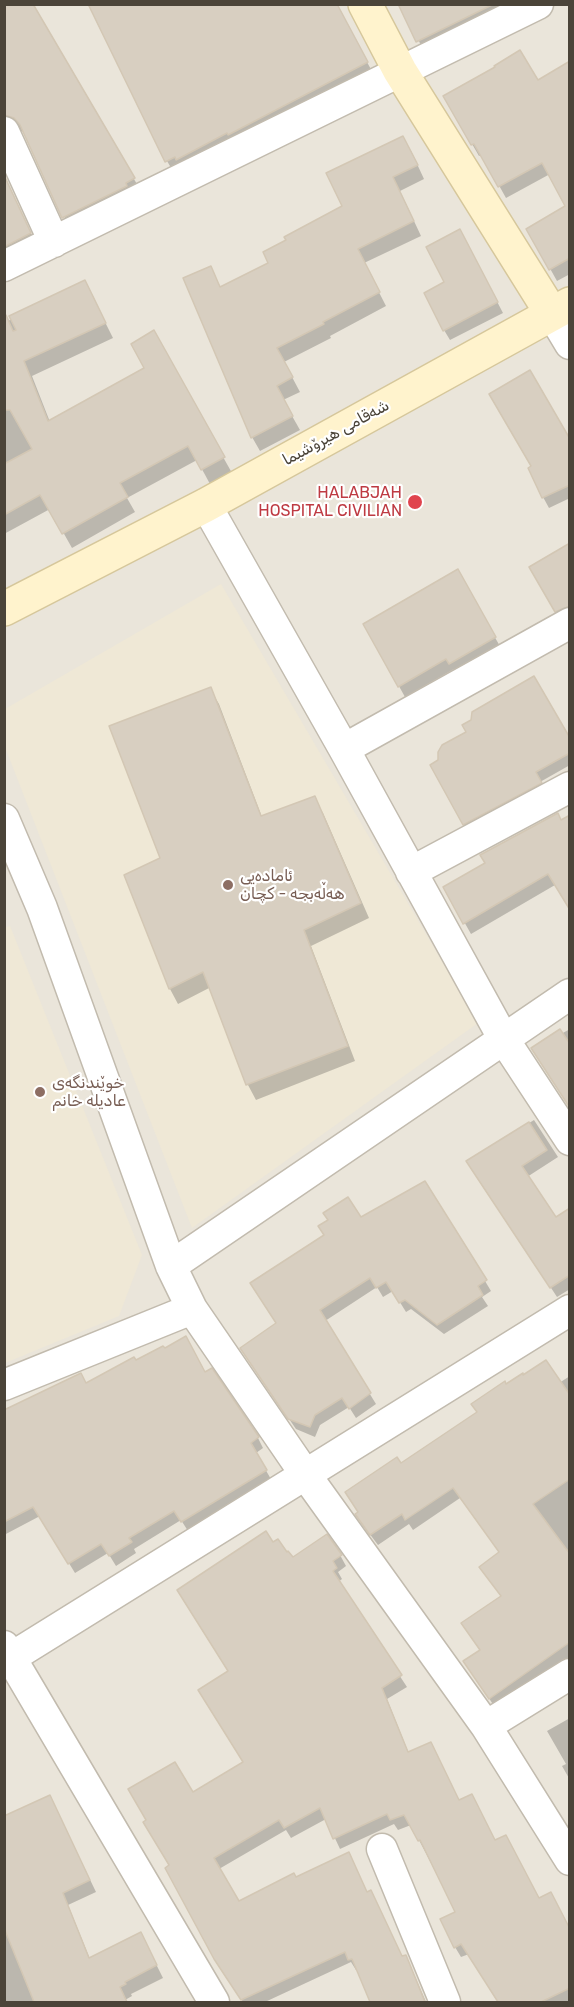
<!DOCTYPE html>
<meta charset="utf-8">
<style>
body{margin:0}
#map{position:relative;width:574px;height:2007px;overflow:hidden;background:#f6f3ec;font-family:Rubik,sans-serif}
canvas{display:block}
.frame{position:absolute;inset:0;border:6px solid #4b4439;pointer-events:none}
</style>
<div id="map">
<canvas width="574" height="2007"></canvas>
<div class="frame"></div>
</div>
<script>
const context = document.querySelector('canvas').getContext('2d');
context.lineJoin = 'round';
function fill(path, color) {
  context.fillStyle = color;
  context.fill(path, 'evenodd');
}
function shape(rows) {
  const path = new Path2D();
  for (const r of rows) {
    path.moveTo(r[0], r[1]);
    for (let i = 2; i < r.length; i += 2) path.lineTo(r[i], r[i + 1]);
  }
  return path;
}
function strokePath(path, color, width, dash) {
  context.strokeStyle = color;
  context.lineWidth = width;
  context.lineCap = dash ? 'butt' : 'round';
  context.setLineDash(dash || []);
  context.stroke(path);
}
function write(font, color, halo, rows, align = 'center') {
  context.font = font + ' Rubik,"Noto Sans Arabic",sans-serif';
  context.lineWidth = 4.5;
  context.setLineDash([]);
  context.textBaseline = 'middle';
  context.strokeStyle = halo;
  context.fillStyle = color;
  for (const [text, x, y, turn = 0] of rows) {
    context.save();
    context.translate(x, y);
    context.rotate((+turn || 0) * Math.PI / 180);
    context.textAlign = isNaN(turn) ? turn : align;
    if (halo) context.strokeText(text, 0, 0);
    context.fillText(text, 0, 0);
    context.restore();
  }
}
const residential = shape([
 [5,5,569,5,569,2002,5,2002]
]);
const education = shape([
 [221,584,478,1023,192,1228,5,747,5,709],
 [10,926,142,1255,119,1316,5,1363,4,928]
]);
const shadow = shape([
 [31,4,141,191,71,230,25,133,14,127,4,129,4,101],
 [400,4,514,4,425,53],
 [336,6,373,73,173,171,167,161],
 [570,63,570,274,557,281,528,229,567,207,550,174,506,198,482,155,479,156,445,97,537,82],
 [411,151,424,179,400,191,421,236,364,263,386,306,330,336,331,338,284,362,300,392,283,400,300,430,260,451,252,437,210,268,221,288,270,263,344,206],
 [4,175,37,247,4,263],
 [466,242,503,313,450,340,444,330,446,283],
 [85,282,113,338,32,376,50,422,146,369,153,332,232,473,210,484,197,460,127,498,135,512,72,548,50,509,4,534,4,323],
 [570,442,570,498,549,508,543,497],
 [570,544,570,615,561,620,531,567],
 [457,571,501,648,456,673,454,669,405,697,365,625],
 [210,689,219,704,262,817,314,798,323,813,369,918,311,946,355,1061,256,1100,248,1085,211,987,178,1004,170,989,126,876,162,859],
 [468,732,570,741,570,765,540,782,546,792,470,833,432,766,439,761],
 [561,822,555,885,471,934,445,888],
 [570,1029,570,1105,561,1034],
 [534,1120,558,1157,527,1177,555,1219,570,1210,570,1289,557,1297,468,1161],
 [361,1219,485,1281,491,1291,482,1297,488,1306,444,1334,411,1309,406,1312,393,1291,383,1297,377,1287,325,1321,376,1404,356,1418,349,1407,320,1425,315,1437,296,1429,248,1359,278,1324],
 [135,1362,205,1374,258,1438,263,1448,256,1453,272,1481,188,1531,181,1520,134,1549,136,1553,116,1566,108,1553,75,1573,40,1516,4,1535,4,1411,86,1384],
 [570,1376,570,1658,496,1709,472,1672,481,1651,469,1634,502,1597,481,1567,500,1553,460,1498,413,1530,409,1524,378,1545,363,1525,400,1465,478,1413,506,1386,559,1383],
 [273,1545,293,1559,340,1555,346,1566,338,1572,342,1579,338,1582,407,1687,387,1699,409,1754,459,1802,495,1841,570,1941,570,2002,500,2002,469,1954,461,1957,455,1947,457,1912,411,1825,398,1830,394,1824,340,1849,326,1819,291,1838,286,1830,219,1869,238,1903,295,1878,367,1894,402,1958,405,1957,411,1967,426,2002,372,2002,358,1969,356,1970,351,1962,265,2002,243,2002,222,1970,171,1866,244,1763,230,1672],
 [570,1718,570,1780,562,1766,566,1764,547,1731],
 [50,1797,96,1892,68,1905,90,1959,147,1946,163,1978,131,1994,132,1996,125,2000,127,2002,4,2001,4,1838]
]);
const building = shape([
 [4,4,33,4,135,178,126,183,127,186,62,218,20,125,14,118,4,115,4,4],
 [88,4,337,4,368,62,228,135,227,133,176,160,175,157,165,162,88,4],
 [398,4,494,4,416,42,398,4],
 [520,50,538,80,570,61,570,258,549,270,526,229,565,206,542,163,498,187,474,144,471,145,443,96,495,67,494,66,520,50],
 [403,136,418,165,393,177,414,221,358,249,380,292,323,322,324,324,277,348,293,377,277,386,293,416,251,438,183,278,211,266,220,287,268,263,263,252,286,240,284,237,342,206,326,173,403,136],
 [4,175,31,233,4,247,4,175],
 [460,229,498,302,443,331,424,293,444,282,426,247,460,229],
 [85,280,106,323,24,361,48,421,144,368,131,344,154,330,225,457,201,470,188,446,120,483,128,497,62,534,40,495,4,515,4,464,32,449,10,410,4,410,4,315,6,315,13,331,16,330,9,316,85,280],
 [530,370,570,439,570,485,542,498,528,468,531,466,489,394,530,370],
 [570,543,570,606,555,612,529,567,570,543],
 [458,569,496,637,449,664,446,659,398,687,363,624,458,569],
 [534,676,570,738,570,753,536,772,542,783,463,825,430,765,438,760,438,752,442,745,466,732,462,725,471,720,472,712,534,676],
 [211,687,261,816,315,796,361,903,304,930,348,1046,246,1085,203,972,169,989,124,875,160,858,109,726,211,687],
 [558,813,561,820,570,815,570,910,548,874,463,924,443,887,485,863,480,855,558,813],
 [560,1029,570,1044,570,1108,531,1048,560,1029],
 [529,1122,547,1150,522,1166,556,1217,570,1208,570,1275,550,1288,466,1161,529,1122],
 [425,1181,487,1280,478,1286,483,1295,437,1325,405,1300,399,1303,386,1282,376,1288,370,1278,320,1310,371,1393,349,1409,342,1398,315,1415,310,1427,288,1419,240,1348,276,1323,250,1283,324,1235,318,1226,328,1220,323,1213,348,1197,361,1217,425,1181],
 [186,1336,205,1372,212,1368,259,1437,251,1443,267,1470,181,1522,174,1511,129,1538,132,1542,109,1556,101,1544,68,1564,33,1507,4,1522,4,1410,81,1373,86,1383,134,1357,136,1360,163,1346,165,1348,186,1336],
 [546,1360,570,1395,570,1479,533,1504,570,1554,570,1642,489,1699,463,1661,480,1650,461,1623,501,1596,479,1567,499,1552,453,1488,405,1520,402,1514,370,1535,355,1514,358,1512,345,1492,397,1457,401,1463,477,1412,471,1404,505,1381,506,1384,523,1373,523,1375,546,1360],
 [266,1531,273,1542,278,1539,287,1552,288,1551,293,1557,327,1534,342,1555,333,1561,337,1568,333,1571,402,1675,382,1688,408,1752,431,1742,459,1800,472,1794,495,1840,506,1835,539,1898,551,1892,570,1929,570,1988,541,2002,498,2002,461,1944,454,1948,440,1919,455,1912,420,1840,418,1841,404,1815,390,1820,387,1814,333,1839,320,1808,284,1828,279,1820,214,1858,239,1901,294,1873,296,1877,349,1852,367,1892,371,1890,402,1956,406,1955,425,2002,370,2002,352,1959,348,1960,345,1952,241,2000,214,1959,165,1868,169,1865,143,1822,146,1820,128,1789,175,1762,193,1792,243,1762,198,1690,228,1671,177,1590,266,1531],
 [50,1795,90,1880,63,1893,89,1958,141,1932,157,1965,125,1982,126,1984,120,1987,127,2002,34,2002,4,1928,4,1816,50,1795]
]);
const minor = shape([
 [4,132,54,242],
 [4,266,538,4],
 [552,314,570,344],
 [206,505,344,749,503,1038,570,1140],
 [344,749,570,623],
 [4,819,42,908,171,1266,192,1309,305,1474,486,1726,570,1860],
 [411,872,570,787],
 [171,1266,570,994],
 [4,1385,192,1309],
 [4,1646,214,2002],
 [4,1662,570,1310],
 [486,1726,570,1674],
 [382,1849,445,2002]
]);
const secondary = shape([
 [365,4,400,71,552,314],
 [4,609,206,505,570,304]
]);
const markers = [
 [415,502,8,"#e0444e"],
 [228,885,6,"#8d6e63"],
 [40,1092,6,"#8d6e63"]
];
const streetNames = [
 ["شەقامی هیرۆشیما",336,433,-29]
];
const healthNames = [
 ["HALABJAH",402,493],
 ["HOSPITAL CIVILIAN",402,511]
];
const educationNames = [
 ["ئامادەیی",240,876],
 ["هەڵەبجە - کچان",240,894],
 ["خوێندنگەی",52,1083],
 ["عادیلە خانم",52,1101]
];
fill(residential, '#eae5da');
fill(education, '#efe8d6');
fill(shadow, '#0003');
fill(building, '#d8cfc1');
strokePath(building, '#d3c7b4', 1.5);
strokePath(minor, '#c2bbae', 33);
strokePath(secondary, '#d6c79b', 36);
strokePath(minor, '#fff', 30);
strokePath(secondary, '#fff3cd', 33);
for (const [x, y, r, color] of markers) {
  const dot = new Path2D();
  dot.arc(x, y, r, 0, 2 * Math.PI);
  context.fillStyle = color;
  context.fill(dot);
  strokePath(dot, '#fff', 2);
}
write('16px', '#4b4439', '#fff', streetNames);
write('16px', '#be3a42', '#fff', healthNames, 'right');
write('16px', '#785e54', '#fff', educationNames, 'left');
</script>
